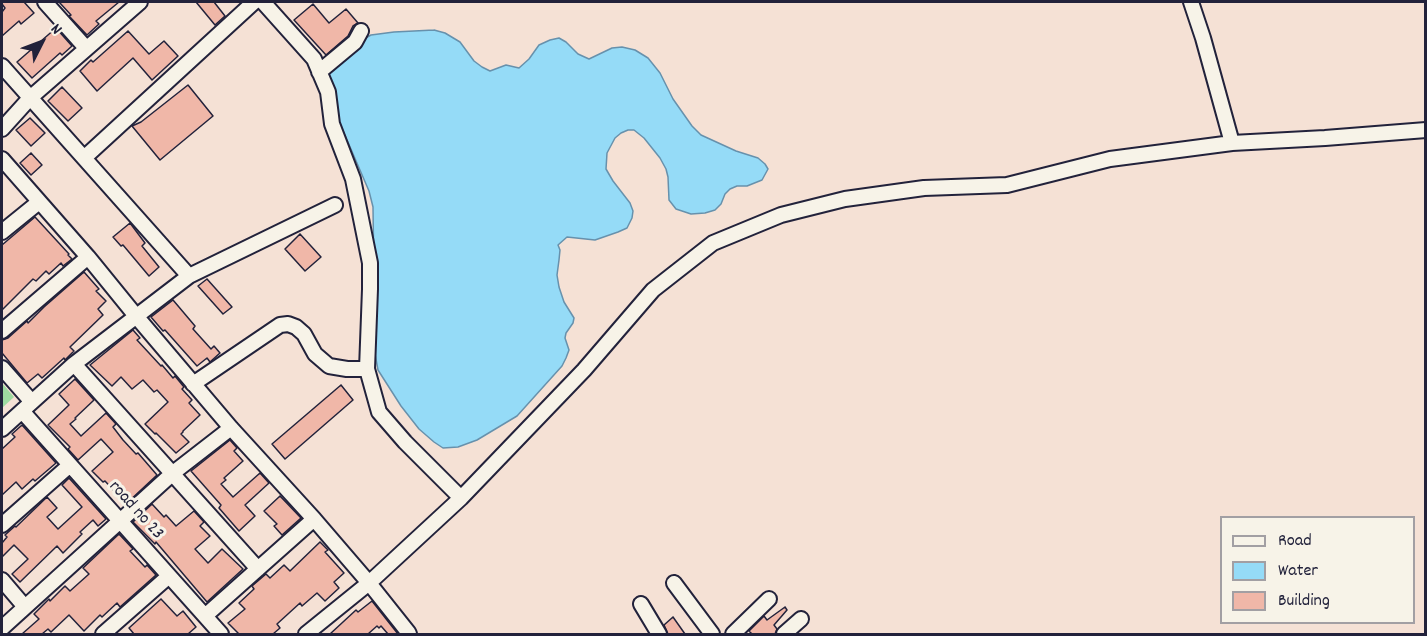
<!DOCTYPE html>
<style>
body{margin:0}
#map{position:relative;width:1427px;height:636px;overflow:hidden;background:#f5e1d5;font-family:Dekko,sans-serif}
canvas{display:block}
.frame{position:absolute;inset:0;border:3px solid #22223b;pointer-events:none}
.legend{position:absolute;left:1220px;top:516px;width:195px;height:108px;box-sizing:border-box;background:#f7f3e8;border:2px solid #a29fa3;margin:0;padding:8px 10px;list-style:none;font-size:18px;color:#22223b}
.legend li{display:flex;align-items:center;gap:12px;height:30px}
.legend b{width:30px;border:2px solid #a29fa3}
.north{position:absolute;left:12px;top:12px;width:60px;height:60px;-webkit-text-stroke:4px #f7f3e8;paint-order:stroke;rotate:48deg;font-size:16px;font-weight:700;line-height:24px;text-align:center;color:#22223b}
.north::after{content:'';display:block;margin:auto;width:21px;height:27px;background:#22223b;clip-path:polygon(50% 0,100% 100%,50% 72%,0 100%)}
</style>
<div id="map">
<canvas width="1427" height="636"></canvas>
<div class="frame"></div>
<ul class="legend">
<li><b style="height:8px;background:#f7f3e8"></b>Road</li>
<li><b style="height:16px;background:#95dbf7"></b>Water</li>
<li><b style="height:16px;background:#f0b7a8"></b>Building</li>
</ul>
<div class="north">N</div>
</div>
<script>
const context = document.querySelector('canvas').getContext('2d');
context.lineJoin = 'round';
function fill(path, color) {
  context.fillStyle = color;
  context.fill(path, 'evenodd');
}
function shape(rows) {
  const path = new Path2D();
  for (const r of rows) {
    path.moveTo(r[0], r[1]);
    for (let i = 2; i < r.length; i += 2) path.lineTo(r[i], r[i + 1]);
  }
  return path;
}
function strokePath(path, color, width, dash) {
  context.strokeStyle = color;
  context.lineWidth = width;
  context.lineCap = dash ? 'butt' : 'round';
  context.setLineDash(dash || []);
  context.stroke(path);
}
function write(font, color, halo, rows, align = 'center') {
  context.font = font + ' Dekko,sans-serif';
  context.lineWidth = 6;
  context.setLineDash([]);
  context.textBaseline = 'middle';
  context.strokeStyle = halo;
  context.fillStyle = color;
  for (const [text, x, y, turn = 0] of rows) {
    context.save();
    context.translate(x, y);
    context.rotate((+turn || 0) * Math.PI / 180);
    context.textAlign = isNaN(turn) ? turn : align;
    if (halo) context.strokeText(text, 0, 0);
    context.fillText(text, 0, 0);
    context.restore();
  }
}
const green = shape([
 [2,383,14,397,2,408]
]);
const water = shape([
 [434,30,445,33,460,42,474,61,482,67,490,71,506,65,519,68,529,59,539,45,550,40,559,38,566,42,578,54,589,59,612,48,622,47,635,50,648,58,660,73,673,99,692,126,701,135,736,151,758,158,765,164,768,169,762,180,747,186,737,186,730,189,725,194,721,204,715,210,705,213,691,214,676,209,669,200,668,177,666,169,660,158,644,138,634,130,628,130,621,133,615,138,607,153,606,169,613,181,630,203,633,211,632,218,627,228,618,232,595,240,567,237,558,245,560,250,559,260,557,275,559,287,564,302,574,318,573,323,566,333,565,338,569,350,566,358,562,366,517,416,477,440,458,447,443,448,434,442,419,429,401,406,378,370,375,354,373,207,369,191,338,119,323,68,351,46,371,35,394,32,434,30]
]);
const building = shape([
 [2,2,24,2,34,13,21,24,19,21,2,36,2,12,5,8,2,4,2,2],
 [59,2,119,2,96,21,99,24,87,35,69,16,71,15,59,2],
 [196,2,214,2,225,16,215,25,196,2],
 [313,4,329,23,346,9,358,23,353,26,348,36,326,55,294,20,313,4],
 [56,28,72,46,62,55,60,53,32,78,17,62,56,28],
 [128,31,149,54,164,41,178,56,152,80,133,58,97,91,80,71,91,60,93,62,128,31],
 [188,85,213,116,160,160,132,126,141,122,188,85],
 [62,87,82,108,68,121,48,101,62,87],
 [30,118,45,133,31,146,16,130,30,118],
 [31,153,42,165,31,175,20,163,31,153],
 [35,217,69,254,68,255,72,259,63,266,61,263,49,274,46,271,36,281,33,279,2,310,2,245,35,217],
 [130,223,145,243,142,246,159,267,149,276,123,245,121,246,113,237,130,223],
 [300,234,321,257,305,271,285,249,300,234],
 [84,272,99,289,96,291,106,301,98,309,103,315,70,347,74,351,65,360,64,358,42,378,38,374,27,383,2,353,2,340,8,338,27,321,28,323,44,307,84,272],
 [207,279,232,307,223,314,198,286,207,279],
 [173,300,195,326,193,329,211,349,214,346,220,353,210,362,207,358,197,366,165,330,163,331,151,317,173,300],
 [133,330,140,338,137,340,161,366,162,365,173,378,175,376,184,387,182,389,192,400,189,403,200,415,183,431,183,432,181,434,189,442,176,453,156,433,155,434,145,424,168,402,157,390,154,392,143,380,132,389,121,377,112,386,90,365,133,330],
 [75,379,94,400,75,418,76,419,70,424,81,436,106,413,116,424,113,427,123,440,136,454,138,453,157,475,126,504,105,481,103,482,92,471,113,452,101,439,78,460,68,449,70,447,48,425,69,405,59,394,75,379],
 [341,385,353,400,285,459,272,444,341,385],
 [22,425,56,463,35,481,33,479,22,489,16,482,2,495,2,449,15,437,12,434,22,425],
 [230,440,237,448,234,451,243,461,224,478,226,480,221,484,233,497,260,473,269,483,245,505,255,516,239,531,219,508,221,505,191,471,230,440],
 [69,478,106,519,98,526,93,520,80,532,82,534,63,553,57,546,20,582,12,574,28,559,14,545,2,557,2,543,7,537,5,535,15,526,16,527,47,497,57,508,47,517,58,529,82,507,62,485,69,478],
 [280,496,301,518,282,535,274,526,277,524,264,511,280,496],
 [152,504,164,517,166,515,176,526,194,511,204,522,200,526,210,536,195,549,208,563,222,549,243,569,207,602,156,542,155,544,133,522,152,504],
 [119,534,133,549,130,551,145,567,147,565,156,575,120,607,117,603,102,617,100,615,84,631,69,615,51,632,48,629,42,634,22,634,39,619,34,614,49,599,50,601,65,586,70,591,89,574,83,568,119,534],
 [320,542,328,550,325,552,344,573,334,582,339,588,325,601,317,593,302,606,300,603,277,624,280,628,273,634,239,634,228,623,245,609,239,603,254,589,252,586,266,574,270,578,284,565,290,571,320,542],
 [161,599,177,616,183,611,196,627,188,634,134,634,129,628,161,599],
 [372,601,398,634,388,634,381,626,379,628,377,626,368,634,330,634,356,610,358,612,372,601],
 [785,607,787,610,774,625,777,629,775,634,752,634,749,631,764,616,767,620,785,607],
 [673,617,685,634,668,634,664,625,673,617]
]);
const minor = shape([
 [45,2,86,48],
 [263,2,314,59,328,92,332,124,353,179,370,263,370,289,367,369,379,412,405,442,461,498],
 [1191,2,1203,38,1232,143],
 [2,66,189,276],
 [319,72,355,42,361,31],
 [2,129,30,98,140,2],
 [84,158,254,2],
 [2,159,88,257,136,316,231,428,314,519,369,583,408,632,409,634],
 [2,232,39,202],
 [2,331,88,257],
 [74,364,258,569],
 [2,368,32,402],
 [193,384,280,325,288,324,296,327,304,334,315,354,329,366,347,369,367,369],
 [22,411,221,634],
 [2,429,74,364,189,276,335,205],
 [2,525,70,465],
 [2,580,25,607],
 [674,583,712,634],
 [641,604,659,634],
 [205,616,314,519],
 [2,628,173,473,231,428],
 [103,634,169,576],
 [306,634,369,583,461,498,584,370,653,290,713,243,781,215,845,199,924,188,1007,185,1110,159,1232,143,1325,138,1426,130],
 [733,634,769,599],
 [784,634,801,619]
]);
const streetNames = [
 ["road no 23",135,511,48]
];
fill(green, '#9edaa1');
fill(water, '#95dbf7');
strokePath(water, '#6791ac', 1.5);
fill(building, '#f0b7a8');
strokePath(building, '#22223b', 1.5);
strokePath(minor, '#22223b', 18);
strokePath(minor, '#f7f3e8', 14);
write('18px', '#22223b', '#f7f3e8', streetNames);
</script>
